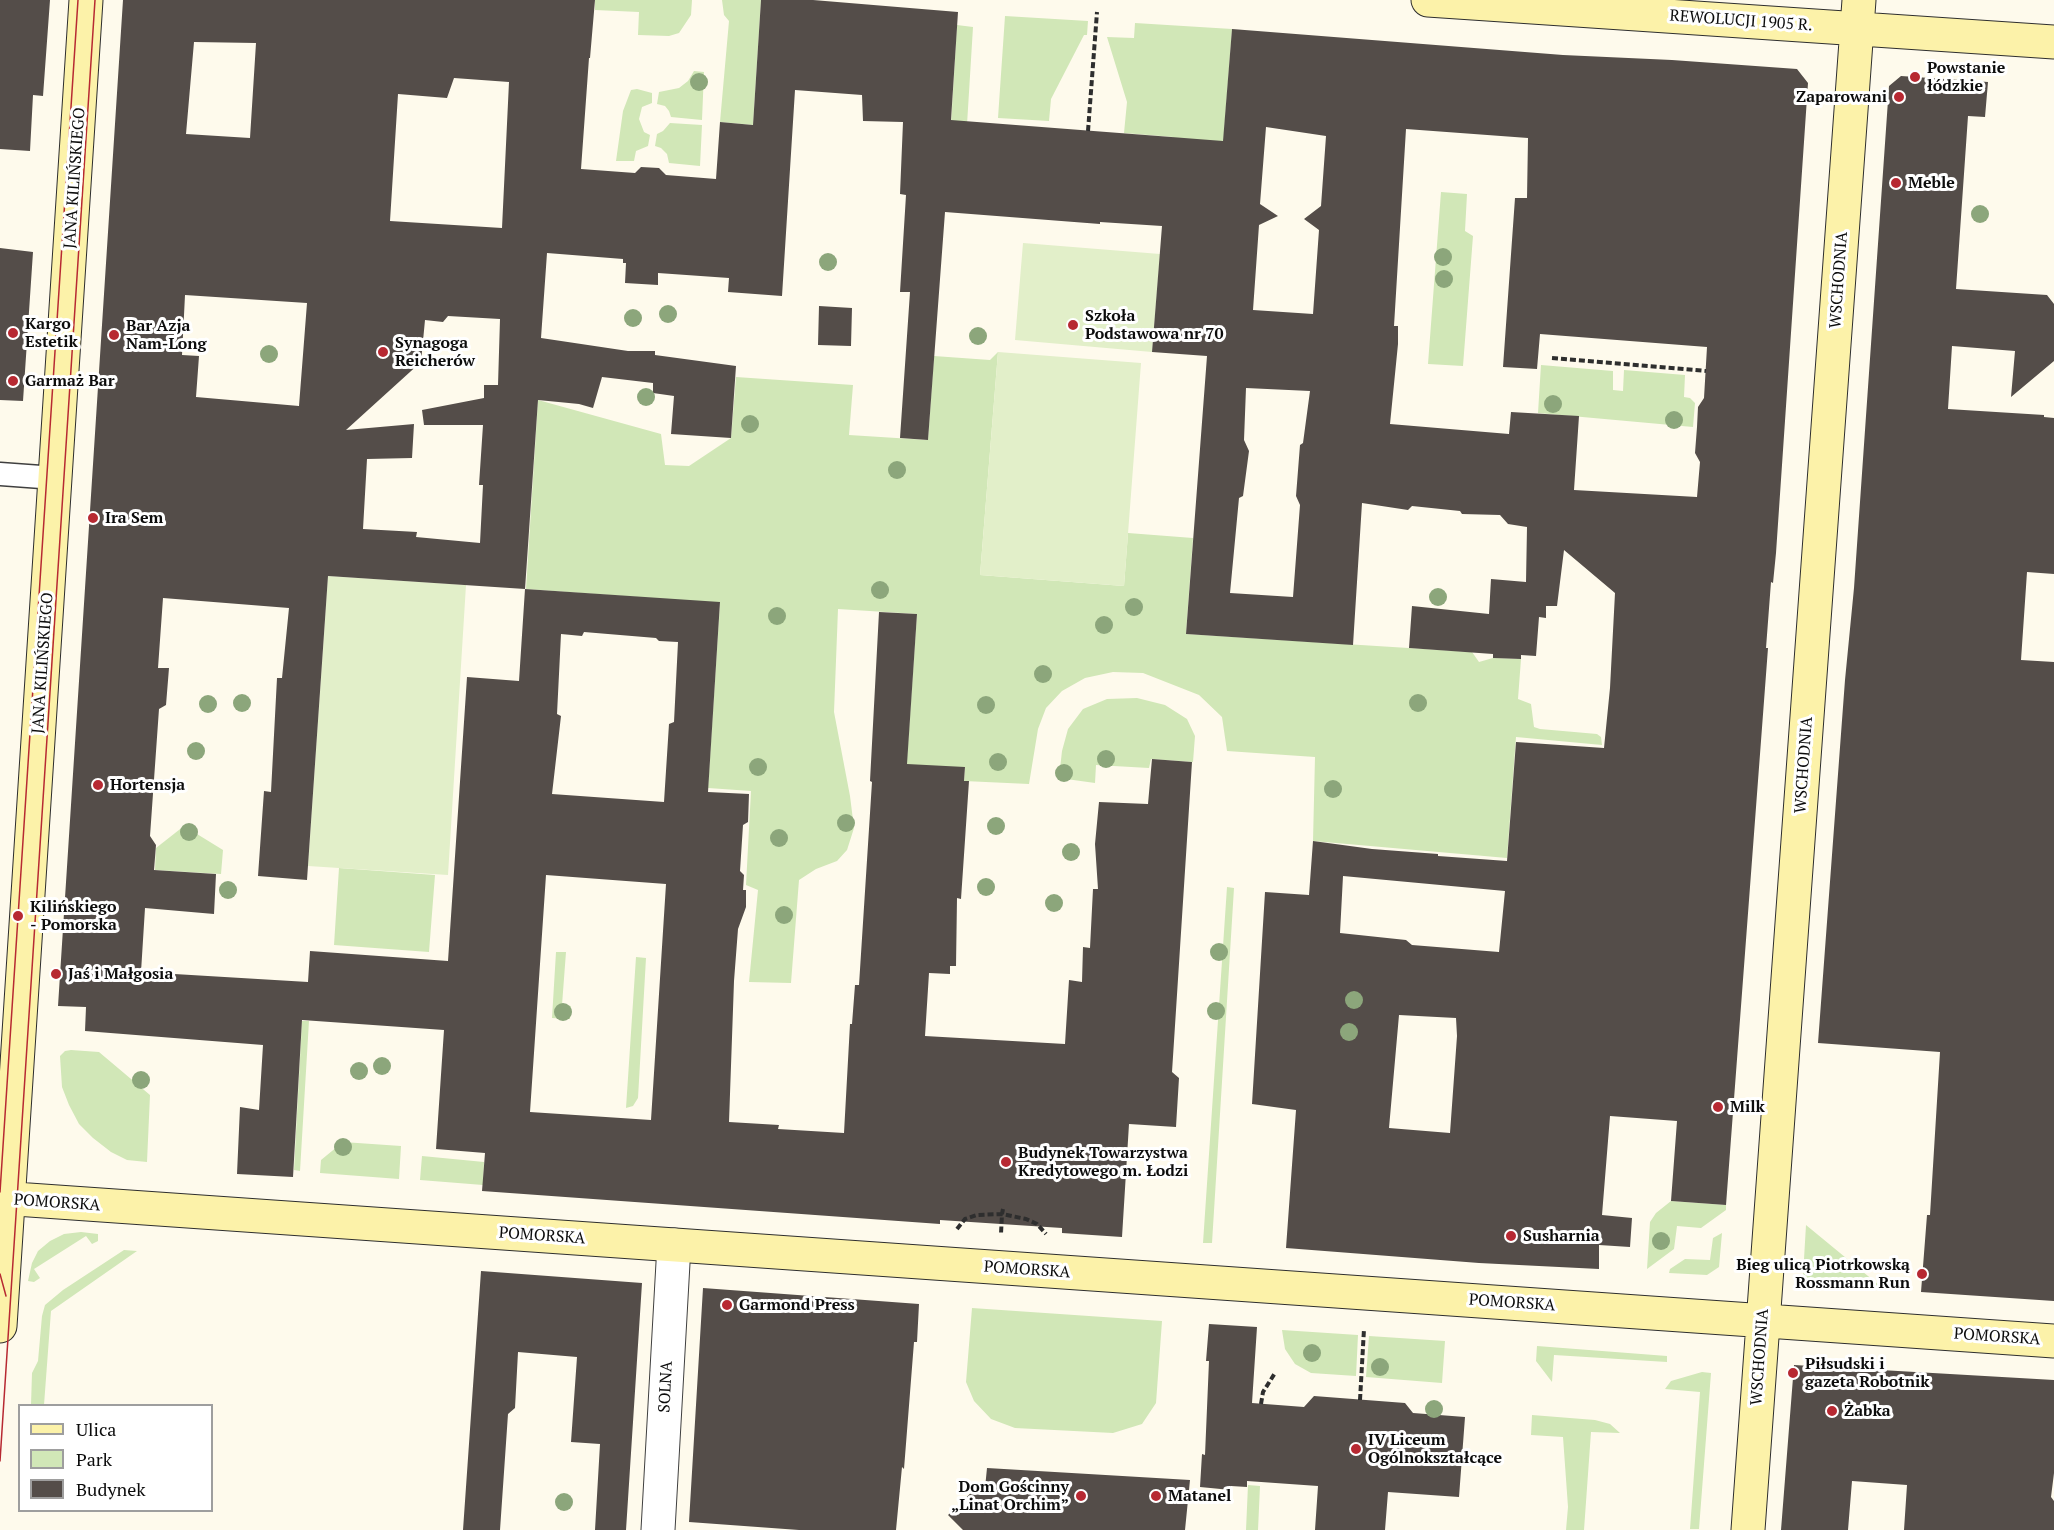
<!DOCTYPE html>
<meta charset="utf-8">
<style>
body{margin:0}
#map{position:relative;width:2054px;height:1530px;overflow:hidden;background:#fefaec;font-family:"PT Serif",serif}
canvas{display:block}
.legend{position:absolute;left:18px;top:1404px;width:195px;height:108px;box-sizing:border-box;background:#fff;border:2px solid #9e9e9e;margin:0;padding:8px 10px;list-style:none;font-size:18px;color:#0c0c0c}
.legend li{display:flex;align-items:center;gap:12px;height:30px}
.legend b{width:30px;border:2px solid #9e9e9e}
</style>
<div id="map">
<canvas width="2054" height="1530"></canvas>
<ul class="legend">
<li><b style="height:8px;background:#fcf2a9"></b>Ulica</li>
<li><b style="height:16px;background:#d1e7b7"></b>Park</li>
<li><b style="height:16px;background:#544d49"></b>Budynek</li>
</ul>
</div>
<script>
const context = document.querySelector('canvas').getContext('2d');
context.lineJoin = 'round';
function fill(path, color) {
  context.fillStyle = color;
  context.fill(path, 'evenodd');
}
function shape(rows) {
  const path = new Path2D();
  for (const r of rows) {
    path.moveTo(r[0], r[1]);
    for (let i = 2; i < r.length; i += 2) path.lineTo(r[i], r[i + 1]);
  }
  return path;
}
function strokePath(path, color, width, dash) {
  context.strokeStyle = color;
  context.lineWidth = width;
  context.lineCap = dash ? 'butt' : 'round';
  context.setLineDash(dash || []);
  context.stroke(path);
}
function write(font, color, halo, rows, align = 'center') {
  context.font = font + ' "PT Serif",serif';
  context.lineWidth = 6;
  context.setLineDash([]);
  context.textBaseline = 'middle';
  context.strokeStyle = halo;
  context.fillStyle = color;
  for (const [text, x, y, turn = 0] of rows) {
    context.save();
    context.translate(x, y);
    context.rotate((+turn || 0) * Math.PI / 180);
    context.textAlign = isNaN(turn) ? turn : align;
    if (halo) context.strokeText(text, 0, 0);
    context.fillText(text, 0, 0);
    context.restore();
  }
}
const green = shape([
 [595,0,692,0,691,15,679,33,669,36,638,35,639,12,595,10],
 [722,0,761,0,753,125,720,122,729,21,724,15],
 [1005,16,1088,21,1087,35,1084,35,1051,99,1049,121,998,118],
 [1135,23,1232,29,1222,159,1172,156,1173,137,1124,133,1127,102,1107,37,1134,38],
 [957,25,973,27,966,141,950,140],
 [694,71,704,72,702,120,671,117,669,111,665,106,657,104,659,92,679,88,688,81],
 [637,89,652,93,652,103,642,107,639,119,644,132,650,135,648,146,636,151,634,161,616,161,623,111,631,90],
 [670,123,702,125,700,166,669,163,667,154,661,148,655,146,657,134,663,131],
 [1441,192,1467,194,1465,231,1473,236,1463,366,1428,364],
 [998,352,980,575,1124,586,1128,533,1193,538,1186,634,1472,652,1479,662,1493,658,1521,659,1518,699,1531,704,1534,727,1540,729,1597,734,1601,737,1602,745,1516,737,1507,858,1313,841,1315,757,1227,751,1222,717,1199,695,1143,673,1113,672,1085,678,1062,691,1046,708,1038,729,1029,784,964,781,965,767,905,787,917,614,838,609,834,712,850,796,854,828,847,850,837,861,816,869,799,880,791,983,749,982,758,890,746,885,751,791,708,788,720,603,526,589,538,400,661,434,665,465,689,466,731,438,736,377,853,385,849,435,928,440,934,356,990,360],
 [1541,365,1613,371,1613,390,1623,391,1624,370,1685,375,1684,397,1690,398,1695,403,1693,427,1538,413],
 [1137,698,1165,705,1187,719,1195,736,1193,762,1151,759,1149,768,1096,765,1095,783,1059,778,1062,751,1068,729,1083,709,1107,699],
 [184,826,223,850,221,874,155,870,156,848],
 [339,868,435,875,429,952,334,945],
 [1227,887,1234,888,1212,1243,1203,1243],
 [556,952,566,952,562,1005,571,1006,570,1019,552,1018],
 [636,957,646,958,638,1098,633,1106,626,1108],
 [302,1021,309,1021,300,1171,294,1170],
 [71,1050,99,1052,150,1095,147,1162,127,1160,111,1152,93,1138,79,1124,69,1105,62,1087,60,1056,65,1051],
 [343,1142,401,1146,399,1179,320,1173,321,1160],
 [422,1156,484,1162,483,1185,420,1180],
 [1671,1201,1726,1205,1726,1210,1701,1228,1677,1226,1674,1249,1647,1269,1650,1222,1656,1213],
 [1806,1225,1885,1290,1818,1286,1803,1276],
 [81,1232,98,1234,98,1241,92,1244,86,1236,34,1269,40,1278,34,1282,28,1281,32,1263,38,1251,50,1241,64,1234],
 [1722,1233,1719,1267,1707,1275,1669,1273,1670,1269,1685,1259,1710,1260,1713,1238],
 [124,1250,137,1251,51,1311,44,1405,31,1405,32,1373,38,1361,42,1316,45,1305,63,1290],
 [972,1308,1162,1321,1156,1403,1142,1424,1113,1433,1015,1428,991,1419,974,1401,966,1382],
 [1282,1330,1358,1335,1356,1376,1311,1373,1295,1364,1285,1349],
 [1369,1336,1445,1341,1442,1383,1366,1377],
 [1537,1346,1667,1356,1667,1362,1554,1355,1552,1382,1536,1361],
 [1702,1372,1711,1373,1699,1529,1690,1529,1700,1392,1665,1389,1671,1381],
 [1532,1415,1595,1420,1610,1424,1620,1433,1591,1432,1584,1530,1566,1530,1568,1507,1563,1437,1531,1435],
 [1248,1485,1260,1486,1258,1530,1246,1530]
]);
const pitch = shape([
 [1023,243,1160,254,1152,352,1015,340],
 [998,352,1141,363,1124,586,980,575],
 [328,576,466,585,448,875,308,866]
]);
const building = shape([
 [0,0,50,0,43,96,33,95,30,151,0,149],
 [123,0,595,0,590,58,589,58,581,169,635,173,641,167,659,168,666,175,716,179,720,122,753,125,761,0,813,0,958,12,951,120,1223,141,1232,29,1563,55,1672,60,1797,69,1808,83,1776,553,1773,583,1771,582,1766,648,1768,648,1726,1205,1671,1201,1677,1121,1610,1116,1602,1215,1632,1218,1630,1247,1599,1245,1599,1269,1479,1263,1286,1248,1296,1110,1252,1104,1265,892,1309,895,1313,841,1372,849,1438,854,1438,856,1507,861,1516,742,1604,748,1610,688,1615,593,1564,550,1557,606,1546,606,1546,618,1539,617,1536,656,1521,655,1521,659,1493,658,1493,654,1409,648,1412,606,1489,614,1491,579,1526,582,1527,527,1508,524,1500,515,1462,514,1460,511,1412,506,1408,510,1362,503,1353,645,1186,634,1207,356,1152,352,1162,226,1100,222,1100,224,945,212,928,440,900,438,910,292,900,292,906,195,900,194,903,122,863,121,862,95,795,90,782,296,728,292,729,278,658,273,658,285,625,283,626,263,623,263,623,259,547,253,541,338,628,351,655,351,655,359,655,355,736,366,731,438,671,434,674,396,653,393,653,383,602,377,593,408,579,404,538,400,525,589,720,602,708,792,749,794,748,822,743,825,740,871,744,875,743,890,746,890,746,907,738,929,734,981,729,1122,779,1125,778,1129,844,1133,850,1024,852,1024,855,985,859,985,872,782,870,781,879,612,917,614,907,764,965,767,964,781,969,781,961,899,957,898,956,966,950,966,950,974,929,973,925,1036,1065,1044,1069,980,1082,982,1083,947,1090,948,1093,889,1098,889,1095,844,1099,802,1148,804,1152,759,1192,762,1172,1072,1179,1078,1176,1127,1129,1124,1122,1237,1062,1233,1062,1228,940,1220,940,1224,482,1191,485,1153,436,1149,444,1030,302,1020,293,1177,237,1174,240,1107,259,1110,263,1045,85,1031,86,1007,58,1006],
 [194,42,256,43,250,138,186,134],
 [454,78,509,82,502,228,390,221,398,94,447,98],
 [1266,127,1326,136,1321,206,1304,219,1319,230,1313,314,1253,310,1259,225,1278,216,1260,204],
 [1406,129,1528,138,1527,198,1515,198,1503,367,1537,369,1540,334,1707,347,1704,398,1698,407,1697,427,1695,453,1700,462,1697,497,1574,490,1579,416,1511,412,1509,434,1390,424,1398,344,1398,326,1394,326],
 [185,295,307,303,299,406,196,397,199,356,182,355],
 [448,316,500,319,498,385,484,385,484,398,422,410,424,425,483,425,479,485,483,485,480,543,416,537,417,532,363,529,367,459,412,458,414,424,346,430,421,362,425,320,443,322],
 [1246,388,1310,391,1303,443,1300,445,1296,496,1300,505,1293,597,1230,593,1239,498,1243,496,1249,451,1244,440],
 [328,576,525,589,519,681,467,677,448,961,310,951,308,982,141,972,145,908,214,914,216,874,154,870,156,845,150,836,159,709,166,705,169,668,158,668,163,598,289,608,282,678,277,678,271,792,264,791,258,876,307,880],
 [584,632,656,638,659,641,678,642,674,722,669,724,664,802,552,794,561,716,557,714,561,634,582,636],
 [546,875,666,884,651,1120,530,1112],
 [1343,876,1505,891,1499,952,1412,945,1406,940,1340,933],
 [1399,1015,1456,1018,1457,1036,1450,1133,1389,1128],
 [1901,76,1988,82,1985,117,1968,116,1956,289,2047,295,2054,304,2054,361,2011,397,2015,351,1952,346,1948,409,2044,415,2044,417,2054,418,2054,574,2027,572,2021,660,2054,662,2054,1301,1921,1292,1927,1215,1930,1215,1940,1052,1818,1043,1845,680,1854,588,1889,86],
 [0,248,33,252,23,401,0,400],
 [819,306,852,308,851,346,818,345],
 [481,1271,642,1283,626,1530,595,1530,600,1444,571,1442,577,1357,518,1352,515,1408,508,1414,500,1530,463,1530],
 [703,1288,919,1304,917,1342,914,1342,904,1469,902,1467,896,1530,799,1530,689,1522],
 [1209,1324,1257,1327,1252,1403,1304,1407,1314,1396,1405,1403,1413,1413,1465,1417,1459,1497,1388,1492,1385,1530,1315,1530,1318,1486,1247,1481,1247,1487,1231,1486,1231,1490,1200,1487,1202,1454,1205,1455,1209,1361,1206,1361],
 [1794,1365,2054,1380,2054,1473,2051,1497,2054,1501,2054,1530,1904,1530,1907,1485,1852,1481,1848,1530,1781,1530],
 [987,1468,1190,1480,1185,1530,963,1530,948,1515,977,1487,985,1488]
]);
const path = shape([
 [1088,131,1097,12],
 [1552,358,1706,371],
 [1003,1209,1002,1214,1026,1219,1037,1224,1046,1234],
 [957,1229,965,1219,977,1215,1002,1214,1001,1234],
 [1360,1400,1364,1329],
 [1261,1404,1263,1392,1275,1373]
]);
const lane = shape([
 [0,474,55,478]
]);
const street = shape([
 [658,1530,674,1245]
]);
const secondary = shape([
 [1428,0,2054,42],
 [0,1198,2054,1341],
 [0,1326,86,0],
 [1748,1530,1859,0]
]);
const tram = shape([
 [0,1192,78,0],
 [0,1274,6,1296],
 [0,1461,95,0]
]);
const trees = [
 [699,82],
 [1980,214],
 [1443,257],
 [828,262],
 [1444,279],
 [668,314],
 [633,318],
 [978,336],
 [269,354],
 [646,397],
 [1553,404],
 [1674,420],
 [750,424],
 [897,470],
 [880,590],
 [1438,597],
 [1134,607],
 [777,616],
 [1104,625],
 [1043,674],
 [242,703],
 [1418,703],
 [208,704],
 [986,705],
 [196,751],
 [1106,759],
 [998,762],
 [758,767],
 [1064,773],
 [1333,789],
 [846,823],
 [996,826],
 [189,832],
 [779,838],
 [1071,852],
 [986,887],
 [228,890],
 [1054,903],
 [784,915],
 [1219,952],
 [1354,1000],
 [1216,1011],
 [563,1012],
 [1349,1032],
 [382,1066],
 [359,1071],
 [141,1080],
 [343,1147],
 [1661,1241],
 [1312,1353],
 [1380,1367],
 [1434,1409],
 [564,1502]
];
const markers = [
 [1915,77,6,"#b72932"],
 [1899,97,6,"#b72932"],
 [1896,183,6,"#b72932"],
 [1073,325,6,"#b72932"],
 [13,333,6,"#b72932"],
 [114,335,6,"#b72932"],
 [383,352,6,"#b72932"],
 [13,381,6,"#b72932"],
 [93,518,6,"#b72932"],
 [98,785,6,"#b72932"],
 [18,916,6,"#b72932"],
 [56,974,6,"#b72932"],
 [1718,1107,6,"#b72932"],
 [1006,1162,6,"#b72932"],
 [1511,1236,6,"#b72932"],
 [1922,1274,6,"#b72932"],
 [727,1305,6,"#b72932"],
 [1793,1373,6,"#b72932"],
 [1832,1411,6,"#b72932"],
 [1356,1449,6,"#b72932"],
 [1081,1496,6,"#b72932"],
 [1156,1496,6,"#b72932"]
];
const streetNames = [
 ["REWOLUCJI 1905 R.",1741,21,4],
 ["JANA KILIŃSKIEGO",75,178,-86],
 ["WSCHODNIA",1839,280,-86],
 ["JANA KILIŃSKIEGO",43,663,-86],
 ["WSCHODNIA",1804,765,-86],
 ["POMORSKA",57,1203,4],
 ["POMORSKA",542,1236,4],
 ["POMORSKA",1027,1270,4],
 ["POMORSKA",1512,1303,4],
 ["POMORSKA",1997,1337,4],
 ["WSCHODNIA",1760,1357,-86],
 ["SOLNA",666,1387,-87]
];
const poiNames = [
 ["Powstanie",1927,68],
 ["łódzkie",1927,86],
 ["Zaparowani",1887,97,"right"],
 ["Meble",1908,183],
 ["Szkoła",1085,316],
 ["Podstawowa nr 70",1085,334],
 ["Kargo",25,324],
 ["Estetik",25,342],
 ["Bar Azja",126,326],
 ["Nam-Long",126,344],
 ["Synagoga",395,343],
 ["Reicherów",395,361],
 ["Garmaż Bar",25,381],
 ["Ira Sem",105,518],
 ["Hortensja",110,785],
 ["Kilińskiego",30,907],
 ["- Pomorska",30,925],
 ["Jaś i Małgosia",68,974],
 ["Milk",1730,1107],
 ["Budynek Towarzystwa",1018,1153],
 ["Kredytowego m. Łodzi",1018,1171],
 ["Susharnia",1523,1236],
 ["Bieg ulicą Piotrkowską",1910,1265,"right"],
 ["Rossmann Run",1910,1283,"right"],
 ["Garmond Press",739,1305],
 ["Piłsudski i",1805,1364],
 ["gazeta Robotnik",1805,1382],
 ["Żabka",1844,1411],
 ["IV Liceum",1368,1440],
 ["Ogólnokształcące",1368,1458],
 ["Dom Gościnny",1069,1487,"right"],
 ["„Linat Orchim”",1069,1505,"right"],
 ["Matanel",1168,1496]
];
fill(green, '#d1e7b7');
fill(pitch, '#e2efc9');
fill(building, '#544d49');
strokePath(lane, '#3f3f3f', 25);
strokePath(street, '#3f3f3f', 35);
strokePath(secondary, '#2e2e2e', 35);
strokePath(path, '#2e2e2e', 4, [6, 3]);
strokePath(lane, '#fff', 22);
strokePath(street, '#fff', 33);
strokePath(secondary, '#fcf2a9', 33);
strokePath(tram, '#b72932', 1.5);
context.fillStyle = '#8ca67b';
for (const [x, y] of trees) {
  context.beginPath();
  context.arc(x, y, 9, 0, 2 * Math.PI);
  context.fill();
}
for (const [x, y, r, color] of markers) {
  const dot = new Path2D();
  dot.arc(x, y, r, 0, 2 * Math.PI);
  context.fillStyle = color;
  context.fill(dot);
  strokePath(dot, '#fff', 2);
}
write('16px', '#0c0c0c', '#fff', streetNames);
write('bold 16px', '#0c0c0c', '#fff', poiNames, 'left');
</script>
